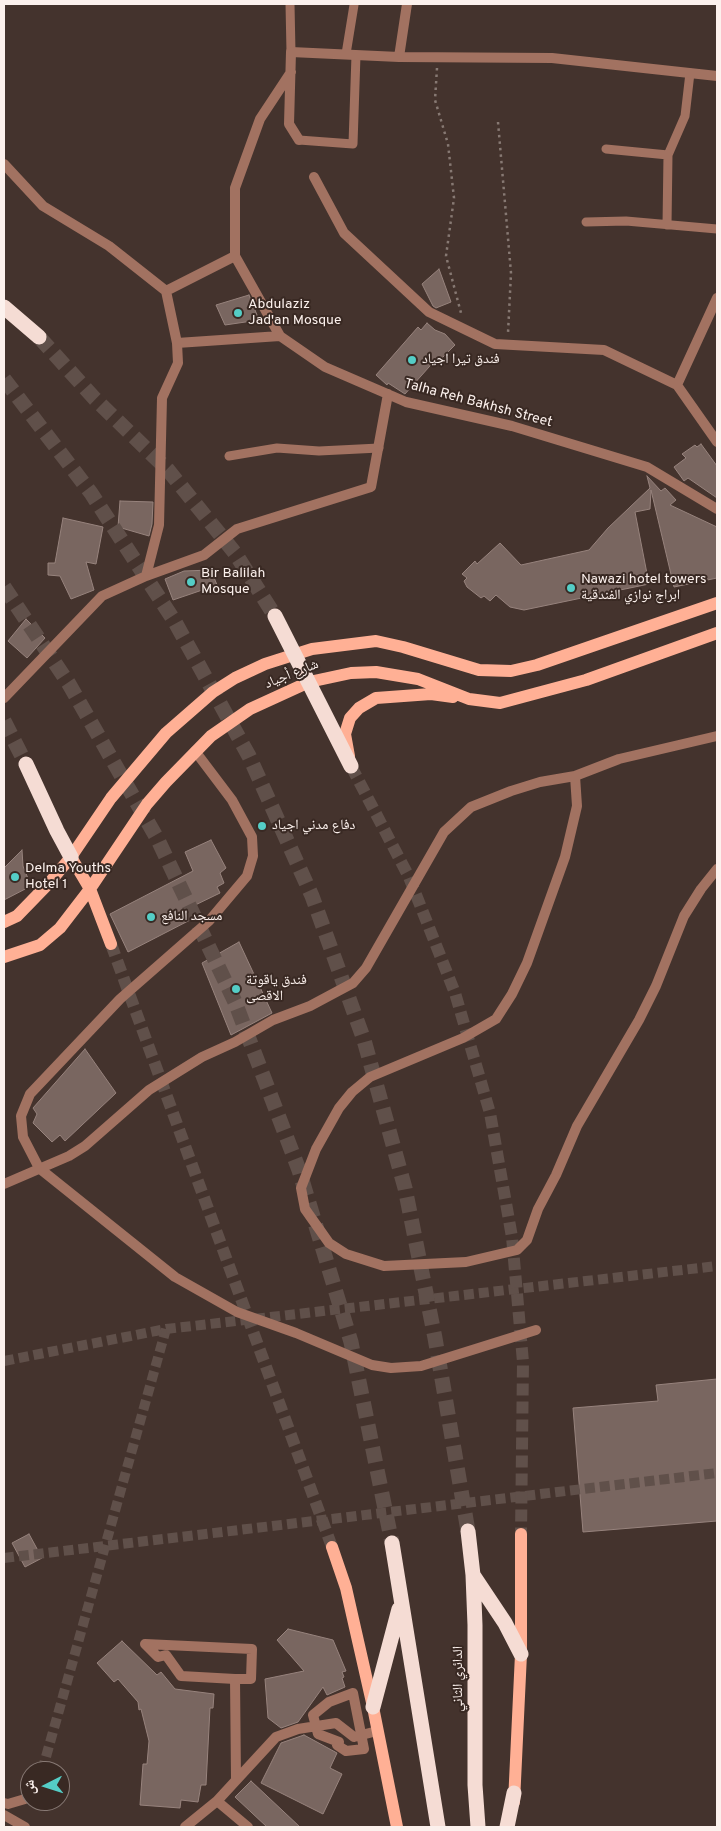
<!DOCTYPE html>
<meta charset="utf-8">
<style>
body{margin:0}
#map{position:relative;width:721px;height:1831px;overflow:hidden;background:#44332d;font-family:Overpass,"Noto Naskh Arabic",sans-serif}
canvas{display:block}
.frame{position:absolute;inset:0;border:5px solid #fcf1ed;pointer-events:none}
.north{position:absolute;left:20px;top:1761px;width:50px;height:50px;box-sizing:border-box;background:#392923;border:1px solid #877974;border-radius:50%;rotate:265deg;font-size:14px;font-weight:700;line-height:20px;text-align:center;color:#fcf1ed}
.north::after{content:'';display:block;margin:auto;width:18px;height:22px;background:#54cdc6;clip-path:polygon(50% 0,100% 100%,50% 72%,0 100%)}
</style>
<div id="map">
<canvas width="721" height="1831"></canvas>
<div class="frame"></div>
<div class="north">ش</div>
</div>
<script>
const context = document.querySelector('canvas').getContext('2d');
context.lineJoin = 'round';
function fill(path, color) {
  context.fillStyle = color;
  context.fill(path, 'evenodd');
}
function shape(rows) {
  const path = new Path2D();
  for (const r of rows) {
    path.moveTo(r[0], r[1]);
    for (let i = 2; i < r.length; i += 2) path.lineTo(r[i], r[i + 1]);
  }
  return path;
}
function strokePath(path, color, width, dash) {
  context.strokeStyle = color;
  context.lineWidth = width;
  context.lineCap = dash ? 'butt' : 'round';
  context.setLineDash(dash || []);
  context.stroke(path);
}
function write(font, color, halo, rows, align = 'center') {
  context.font = font + ' Overpass,"Noto Naskh Arabic",sans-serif';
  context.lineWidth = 4;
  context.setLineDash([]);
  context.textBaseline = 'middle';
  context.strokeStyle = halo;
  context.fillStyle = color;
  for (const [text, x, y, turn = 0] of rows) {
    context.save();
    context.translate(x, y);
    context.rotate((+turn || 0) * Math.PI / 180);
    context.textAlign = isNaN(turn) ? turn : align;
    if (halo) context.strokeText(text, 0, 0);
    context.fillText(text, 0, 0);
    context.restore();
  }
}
const building = shape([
 [439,269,451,302,436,308,433,306,422,284,439,269],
 [249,295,259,320,225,325,216,305,249,295],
 [427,323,435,330,445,334,455,345,439,361,437,358,405,394,388,383,387,385,376,375,418,327,421,330,427,323],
 [701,444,717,466,717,498,688,478,684,481,674,467,686,458,682,454,695,445,697,447,701,444],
 [647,476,661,491,665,488,676,500,670,505,717,527,717,578,674,587,651,490,650,509,635,512,649,584,524,610,510,607,496,595,490,601,484,596,481,598,467,587,464,581,467,578,462,574,475,561,477,564,500,543,521,565,589,550,608,528,650,488,647,476],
 [120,501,153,502,152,524,149,536,118,527,120,501],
 [63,518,103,527,96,564,86,562,94,590,71,599,60,576,48,575,48,563,55,563,63,518],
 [211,570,217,585,173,600,165,579,184,571,211,570],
 [26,619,45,638,27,658,8,641,26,619],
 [211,840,226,868,220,873,224,883,217,887,220,893,187,909,192,919,128,952,110,914,193,871,185,852,211,840],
 [22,850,23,866,31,886,4,900,4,868,22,850],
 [239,942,272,1013,231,1035,202,963,239,942],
 [85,1049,116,1093,65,1141,60,1135,52,1142,33,1123,37,1114,33,1108,85,1049],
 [717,1379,717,1521,583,1532,573,1408,658,1401,656,1385,717,1379],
 [29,1534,42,1558,25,1567,12,1543,29,1534],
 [288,1629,333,1640,346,1671,342,1672,344,1677,342,1678,345,1687,327,1695,323,1687,298,1722,281,1728,268,1718,265,1679,304,1671,277,1640,288,1629],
 [122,1641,157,1675,161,1672,175,1689,214,1694,213,1708,210,1708,206,1785,201,1785,198,1802,181,1800,180,1808,140,1805,143,1764,147,1764,149,1741,141,1709,139,1710,138,1702,118,1679,114,1682,97,1663,122,1641],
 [304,1735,337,1753,330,1768,342,1774,323,1814,261,1783,281,1743,304,1735],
 [251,1781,300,1827,267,1827,235,1797,251,1781]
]);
const streetTunnel = shape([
 [42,1771,166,1329]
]);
const secondaryTunnel = shape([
 [4,1361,166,1329,717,1266],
 [4,1558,717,1473]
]);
const primaryTunnel = shape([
 [351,766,409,877,455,993,490,1113,512,1237,523,1362,521,1534],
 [111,944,332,1547]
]);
const highwayTunnel = shape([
 [39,337,95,399,168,470,235,553,275,616],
 [4,379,91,493,175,622,249,756,312,896,364,1040,405,1188,435,1338,468,1531],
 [4,587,69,684,158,840,235,1002,299,1170,351,1342,392,1543],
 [4,721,26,764]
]);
const path = shape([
 [437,68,435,100,448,144,454,198,446,256,461,313],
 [498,122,511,273,508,333]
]);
const lane = shape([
 [290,4,291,52],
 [346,54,354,5],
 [299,140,353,144,356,55],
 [606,149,668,155,667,225],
 [668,155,685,116,690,73],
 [586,222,626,221,717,229],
 [229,456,277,448,319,451,379,448]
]);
const street = shape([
 [399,57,407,4],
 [291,72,260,119,235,188,235,256,280,336,325,367,406,402,512,426,647,467,717,509],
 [299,140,289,124,291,52,399,57,552,58,717,76],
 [4,164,43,206,109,246,166,291,177,343,178,363,162,398,159,525,146,576,102,596,4,698],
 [314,177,344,233,429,312,495,344,604,350,677,385,717,442],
 [166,291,235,256],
 [177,343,280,336],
 [677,385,717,298],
 [146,576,204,555,237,529,371,487,388,394],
 [195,751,232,800,252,837,253,856,247,876,209,921,120,999,30,1094,21,1116,23,1137,39,1168,175,1277,237,1312,296,1333,372,1365,391,1368,421,1366,536,1330],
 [575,776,577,806,565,857,527,963,512,994,496,1019,463,1038,370,1077,352,1092,339,1108,316,1149,301,1188,305,1209,329,1243,346,1254,384,1266,466,1262,517,1250,527,1240,538,1209,556,1175,577,1126,639,1020,656,986,684,916,701,889,717,869],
 [4,1184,69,1156,85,1146,149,1090,202,1057,235,1042,273,1020,310,1006,353,983,366,968,444,832,471,807,511,791,540,782,575,776,619,759,717,736],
 [235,1679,181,1676,166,1655,158,1657,145,1644,252,1649,251,1679,235,1679,236,1779],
 [353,1693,364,1749,346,1751,337,1745,339,1742,318,1734,313,1715,329,1702,353,1693],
 [217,1801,248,1827],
 [4,1803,8,1804,25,1799,30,1794],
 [4,1815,25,1827],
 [185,1827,217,1801,276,1737,298,1729,336,1723,354,1737,377,1731]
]);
const primary = shape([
 [349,756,345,734,350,718,359,708,376,698,431,694,453,697],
 [71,857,90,889,111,944],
 [4,922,17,916,50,882,71,857,111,798,166,733,213,692,235,678,265,664,312,649,376,641,403,647,479,670,511,671,537,665,717,603],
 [4,957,40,945,60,928,90,889,147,804,166,782,211,736,250,709,309,682,351,673,376,672,418,679,469,699,500,703,586,680,717,633],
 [332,1547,346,1588,373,1707,397,1827],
 [514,1802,521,1654,521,1534]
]);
const highway = shape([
 [4,307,39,337],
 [275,616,351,766],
 [26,764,57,831,71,857],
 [468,1531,473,1575,475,1625,475,1785,478,1827],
 [392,1543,438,1827],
 [473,1575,505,1623,521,1654],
 [373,1707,399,1609],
 [507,1827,514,1793]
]);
const markers = [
 [238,313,5,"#54cdc6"],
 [412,360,5,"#54cdc6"],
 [191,582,5,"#54cdc6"],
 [571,588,5,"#54cdc6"],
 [262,826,5,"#54cdc6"],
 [15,877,5,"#54cdc6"],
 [151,917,5,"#54cdc6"],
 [236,989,5,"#54cdc6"]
];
const poiNames = [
 ["Abdulaziz",248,305],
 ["Jad'an Mosque",248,321],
 ["فندق تيرا اجياد",422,360],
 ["Bir Balilah",201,574],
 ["Mosque",201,590],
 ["Nawazi hotel towers",581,580],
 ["ابراج نوازي الفندقية",581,596],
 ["دفاع مدني اجياد",272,826],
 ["Delma Youths",25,869],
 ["Hotel 1",25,885],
 ["مسجد النافع",161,917],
 ["فندق ياقوتة",246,981],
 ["الاقصى",246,997]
];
const streetNames = [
 ["Talha Reh Bakhsh Street",478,404,15],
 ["شارع أجياد",292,675,-22],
 ["الدائري الثاني",459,1679,-90]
];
fill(building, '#796660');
strokePath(building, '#97837d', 1);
strokePath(streetTunnel, '#60504a', 10, [10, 5]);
strokePath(secondaryTunnel, '#60504a', 10, [10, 5]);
strokePath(primaryTunnel, '#60504a', 12, [12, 6]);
strokePath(highwayTunnel, '#60504a', 15, [15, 8]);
strokePath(path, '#877973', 2.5, [2.5, 4]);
strokePath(lane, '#a27261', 9);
strokePath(street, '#a27261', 10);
strokePath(primary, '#ffb095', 12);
strokePath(highway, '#f5dcd4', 15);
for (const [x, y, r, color] of markers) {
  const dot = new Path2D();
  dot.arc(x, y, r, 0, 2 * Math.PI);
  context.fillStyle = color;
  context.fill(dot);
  strokePath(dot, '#392923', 2);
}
write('14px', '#fcf1ed', '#392923', poiNames, 'left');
write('14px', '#fcf1ed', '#392923', streetNames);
</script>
